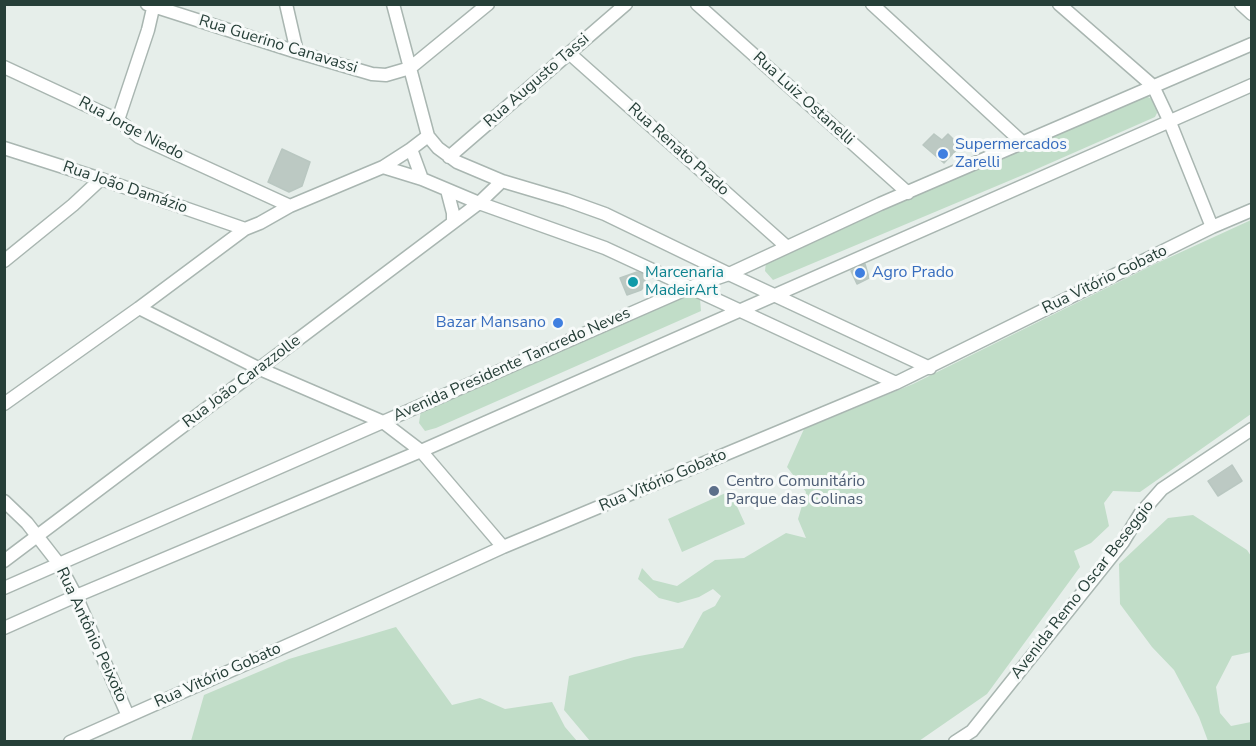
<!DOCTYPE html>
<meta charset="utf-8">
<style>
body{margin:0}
#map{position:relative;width:1256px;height:746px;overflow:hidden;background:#e6eeea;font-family:"Nunito Sans",sans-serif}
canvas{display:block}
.frame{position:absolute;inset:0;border:6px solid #263f38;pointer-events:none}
</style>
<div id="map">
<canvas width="1256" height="746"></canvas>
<div class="frame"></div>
</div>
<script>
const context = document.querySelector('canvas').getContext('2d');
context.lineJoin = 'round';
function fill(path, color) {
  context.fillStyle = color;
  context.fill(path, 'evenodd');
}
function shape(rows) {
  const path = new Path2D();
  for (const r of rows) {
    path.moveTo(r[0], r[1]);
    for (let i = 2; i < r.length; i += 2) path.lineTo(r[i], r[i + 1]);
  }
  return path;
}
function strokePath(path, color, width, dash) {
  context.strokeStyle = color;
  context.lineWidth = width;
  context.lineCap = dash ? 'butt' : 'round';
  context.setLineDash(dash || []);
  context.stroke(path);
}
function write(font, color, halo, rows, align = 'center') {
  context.font = font + ' "Nunito Sans",sans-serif';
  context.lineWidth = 6;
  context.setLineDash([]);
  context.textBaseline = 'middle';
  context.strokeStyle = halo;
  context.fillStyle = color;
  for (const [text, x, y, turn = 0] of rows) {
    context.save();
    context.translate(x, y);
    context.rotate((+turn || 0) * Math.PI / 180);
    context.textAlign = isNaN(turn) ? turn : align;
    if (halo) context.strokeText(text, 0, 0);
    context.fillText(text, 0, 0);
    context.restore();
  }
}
const green = shape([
 [1144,95,1156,101,1157,113,1155,117,1030,172,773,280,765,271,766,262],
 [1251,220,1251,414,1140,492,1113,491,1104,503,1109,526,1091,543,1074,551,1080,567,987,694,919,741,590,741,564,710,569,676,634,657,683,648,703,612,715,606,721,596,713,589,699,597,678,603,659,598,638,579,642,568,653,580,677,586,715,560,744,558,786,533,806,538,798,519,806,492,787,467,804,429,913,384,1155,264],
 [687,294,700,299,701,311,436,428,425,431,419,423,421,410,645,314],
 [730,491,745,524,682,552,668,519],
 [1193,515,1247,550,1251,556,1251,652,1232,656,1216,687,1220,713,1231,726,1251,722,1251,741,1208,741,1199,717,1174,670,1152,647,1120,604,1119,564,1168,518],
 [396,627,452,705,480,698,505,709,552,702,565,727,577,741,191,741,204,695,289,659]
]);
const building = shape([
 [934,134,942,140,948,134,960,146,944,163,923,145,934,134],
 [282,149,310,162,302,186,289,192,268,182,282,149],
 [865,264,869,278,857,284,851,271,865,264],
 [637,272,643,274,646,285,641,290,627,295,620,278,637,272],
 [1232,465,1242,481,1218,496,1208,481,1232,465]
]);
const minor = shape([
 [147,4,297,52,372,74,386,75,410,68,488,4],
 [286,4,297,52],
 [393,4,428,136],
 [697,4,908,193],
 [872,4,1023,143],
 [1059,4,1153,86,1169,120,1212,227],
 [1241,4,1252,14],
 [569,53,787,247],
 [4,67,118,120,139,137,290,206],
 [118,120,148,30,154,4],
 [4,148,101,179,245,229],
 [449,157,626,4],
 [383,167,422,179,479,203,605,248,896,383],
 [422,179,411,149,428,136,438,148,457,162,502,181,566,200,605,214,729,274,930,368],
 [447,190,453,213,453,222],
 [4,261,73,205,101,179],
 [139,308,260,369,383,422,421,451,503,547],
 [4,404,139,308,245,229,260,223,290,206,383,167,411,149],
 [4,501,27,523,59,564,76,596,128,716],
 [4,561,479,203,502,181],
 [4,588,691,287,729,274,880,204,1252,44],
 [4,628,76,596,421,451,1252,85],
 [70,742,313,634,503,547,896,383,1212,227,1252,210],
 [955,742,972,731,1123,542,1140,514,1162,489,1252,429]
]);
const markers = [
 [943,154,6,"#3f7fe0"],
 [860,273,6,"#3f7fe0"],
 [633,282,6,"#0f9aa8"],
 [558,323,6,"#3f7fe0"],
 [714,491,6,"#5c6f8a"]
];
const streetNames = [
 ["Rua Guerino Canavassi",278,45,17],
 ["Rua Augusto Tassi",537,81,-41],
 ["Rua Luiz Ostanelli",803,99,42],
 ["Rua Jorge Niedo",131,129,28],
 ["Rua Renato Prado",678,150,42],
 ["Rua João Damázio",125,188,19],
 ["Rua Vitório Gobato",1105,280,-26],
 ["Avenida Presidente Tancredo Neves",512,365,-24],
 ["Rua João Carazzolle",242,382,-37],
 ["Rua Vitório Gobato",663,481,-23],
 ["Avenida Remo Oscar Beseggio",1083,590,-52],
 ["Rua Antônio Peixoto",91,635,65],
 ["Rua Vitório Gobato",218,676,-24]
];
const shopNames = [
 ["Supermercados",955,145],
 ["Zarelli",955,163],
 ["Agro Prado",872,273],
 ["Bazar Mansano",546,323,"right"]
];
const cultureNames = [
 ["Marcenaria",645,273],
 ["MadeirArt",645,291]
];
const serviceNames = [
 ["Centro Comunitário",726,482],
 ["Parque das Colinas",726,500]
];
fill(green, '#c1ddc8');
fill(building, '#bcc9c3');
strokePath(building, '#b9c7c1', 1.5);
strokePath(minor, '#a9b6b1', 15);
strokePath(minor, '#fff', 12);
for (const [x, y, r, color] of markers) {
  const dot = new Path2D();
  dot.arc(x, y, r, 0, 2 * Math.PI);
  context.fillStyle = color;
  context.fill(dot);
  strokePath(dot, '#f7faf9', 2);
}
write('16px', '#263f38', '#f7faf9', streetNames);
write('16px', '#366cbe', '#f7faf9', shopNames, 'left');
write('16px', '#0d838f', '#f7faf9', cultureNames, 'left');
write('16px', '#4e5e75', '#f7faf9', serviceNames, 'left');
</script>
